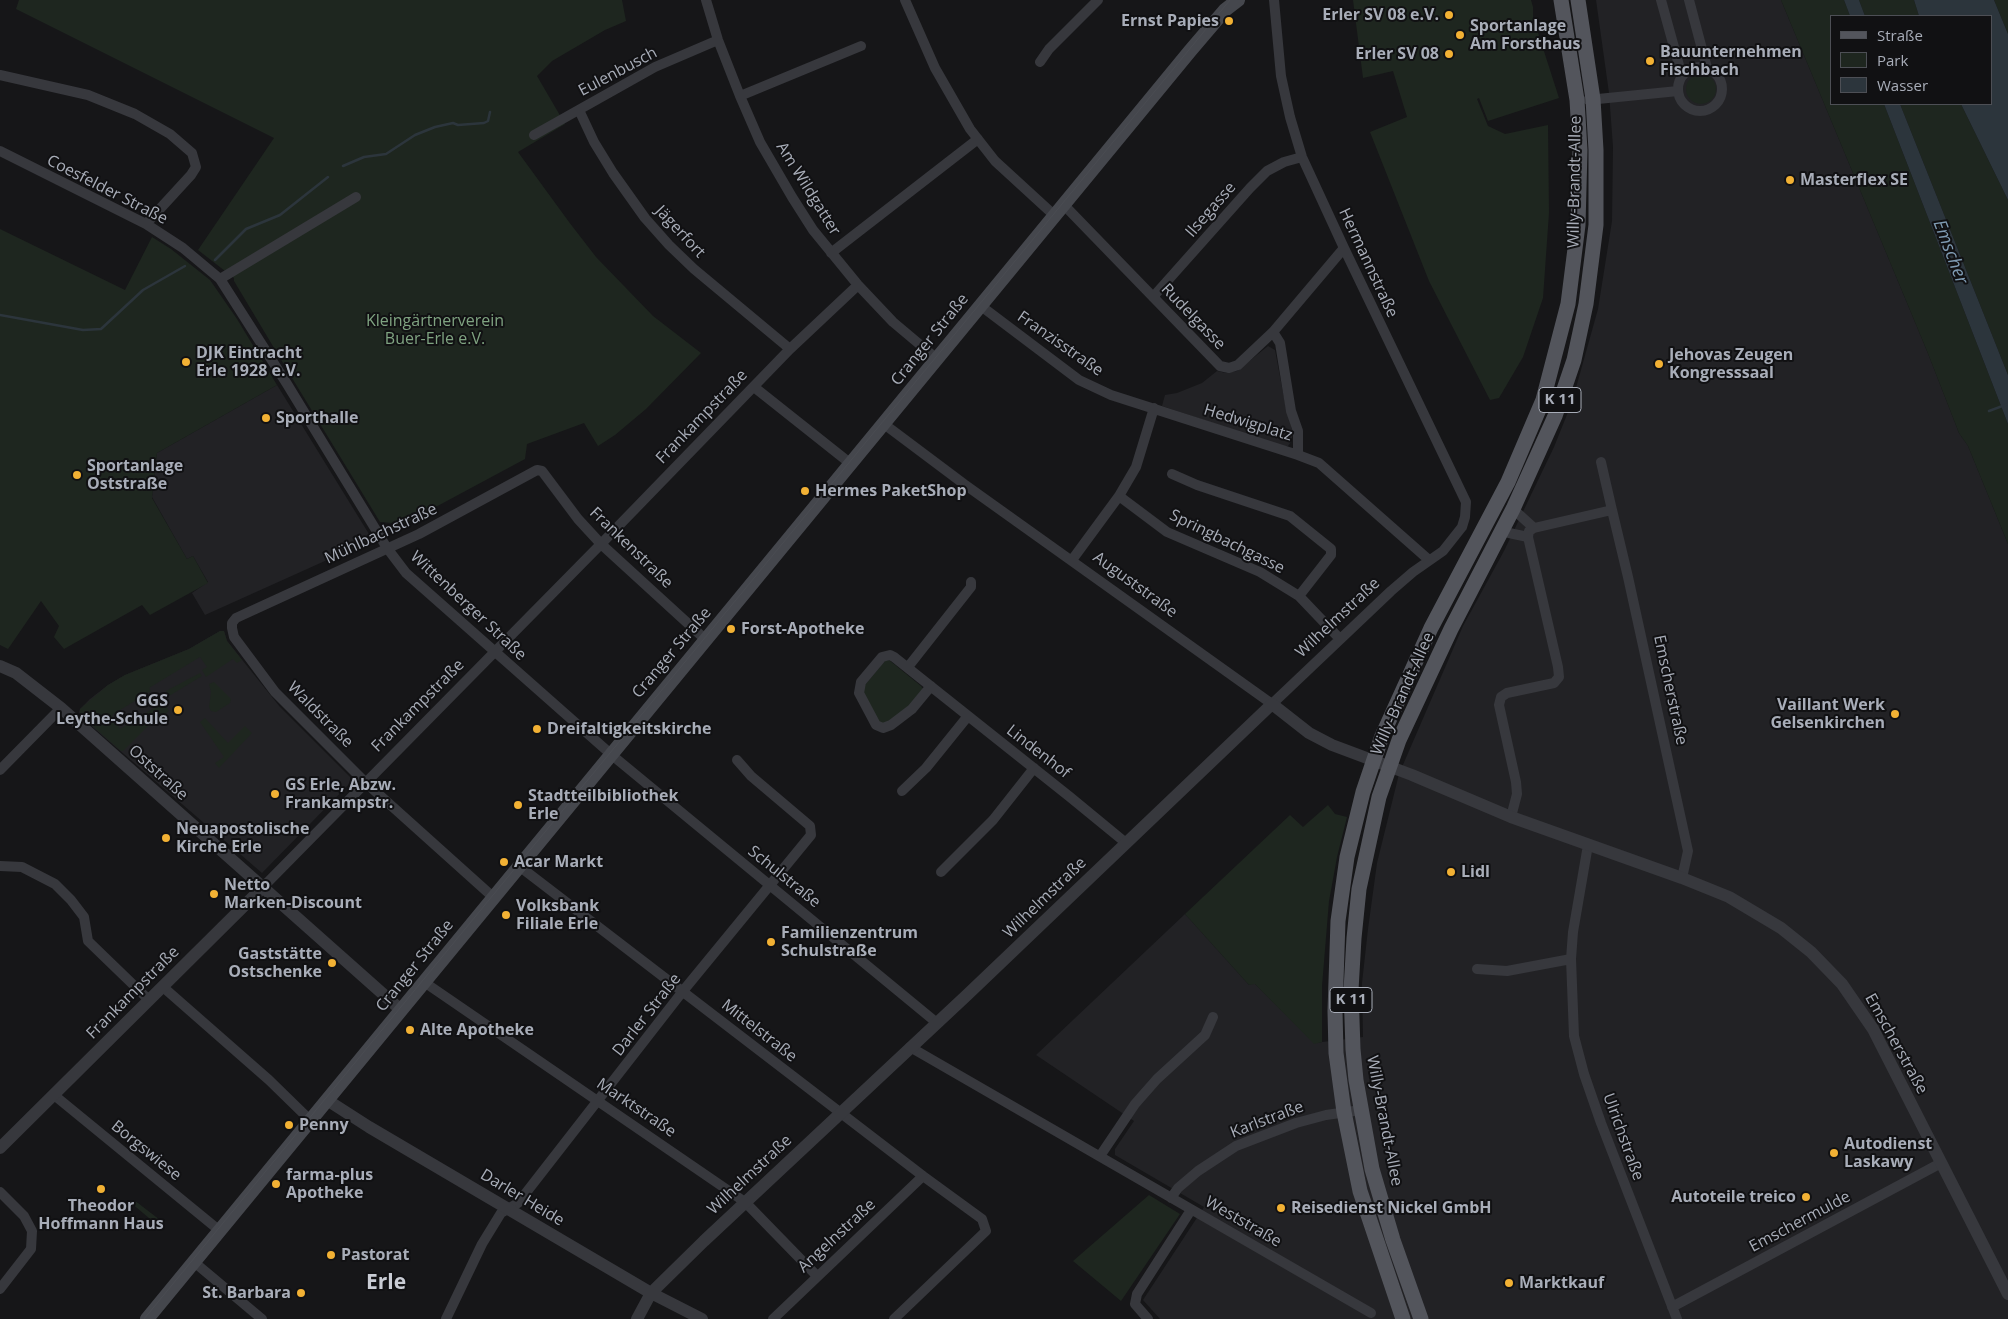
<!DOCTYPE html>
<meta charset="utf-8">
<style>
body{margin:0}
#map{position:relative;width:2008px;height:1319px;overflow:hidden;background:#161618;font-family:"Open Sans",sans-serif}
canvas{display:block}
.legend{position:absolute;left:1830px;top:15px;width:162px;height:90px;box-sizing:border-box;background:#111113;border:1px solid #4d4f55;margin:0;padding:6px 9px;list-style:none;font-size:15px;color:#a8adb8}
.legend li{display:flex;align-items:center;gap:10px;height:25px}
.legend b{width:25px;border:1px solid #4d4f55}
</style>
<div id="map">
<canvas width="2008" height="1319"></canvas>
<ul class="legend">
<li><b style="height:6px;background:#53555c"></b>Straße</li>
<li><b style="height:14px;background:#1e261f"></b>Park</li>
<li><b style="height:14px;background:#2c353c"></b>Wasser</li>
</ul>
</div>
<script>
const context = document.querySelector('canvas').getContext('2d');
context.lineJoin = 'round';
function fill(path, color) {
  context.fillStyle = color;
  context.fill(path, 'evenodd');
}
function shape(rows) {
  const path = new Path2D();
  for (const r of rows) {
    if (r.length === 3) {
      path.moveTo(r[0] + r[2], r[1]);
      path.arc(r[0], r[1], r[2], 0, 2 * Math.PI);
      continue;
    }
    path.moveTo(r[0], r[1]);
    for (let i = 2; i < r.length; i += 2) path.lineTo(r[i], r[i + 1]);
  }
  return path;
}
function strokePath(path, color, width, dash) {
  context.strokeStyle = color;
  context.lineWidth = width;
  context.lineCap = dash ? 'butt' : 'round';
  context.setLineDash(dash || []);
  context.stroke(path);
}
function write(font, color, halo, rows, align = 'center') {
  context.font = font + ' "Open Sans",sans-serif';
  context.lineWidth = 4;
  context.setLineDash([]);
  context.textBaseline = 'middle';
  context.strokeStyle = halo;
  context.fillStyle = color;
  for (const [text, x, y, turn = 0] of rows) {
    context.save();
    context.translate(x, y);
    context.rotate((+turn || 0) * Math.PI / 180);
    context.textAlign = isNaN(turn) ? turn : align;
    if (halo) context.strokeText(text, 0, 0);
    context.fillText(text, 0, 0);
    context.restore();
  }
}
const built = shape([
 [1596,0,1781,0,1927,351,1959,433,1968,446,2008,544,2008,1319,1160,1319,1143,1300,1204,1207,1115,1155,1115,1149,1134,1121,1036,1055,1185,914,1249,985,1254,983,1314,1043,1363,1037,1362,983,1368,929,1377,863,1399,774,1463,626,1504,551,1554,447,1572,402,1598,309,1612,221,1613,147,1609,93],
 [1268,346,1275,350,1286,408,1293,433,1291,442,1288,446,1285,447,1162,406,1165,395,1177,393,1202,383,1217,371,1226,373,1237,371],
 [277,385,369,534,370,539,367,542,205,615,192,593,208,582,193,556,187,559,152,497,157,453],
 [220,631,224,631,227,641,280,707,350,777,351,782,262,873,81,717,79,712,80,709,90,699,108,685,125,675,189,649]
]);
const green = shape([
 [19,0,622,0,626,21,605,30,552,61,537,76,565,124,518,152,569,222,596,257,653,316,701,353,646,409,615,435,598,446,584,423,527,444,525,459,404,524,380,522,292,378,234,281,234,278,198,250,274,138,16,9],
 [1353,0,1531,0,1533,7,1533,17,1559,98,1488,121,1479,98,1477,99,1488,126,1505,134,1548,125,1549,213,1543,298,1523,357,1499,398,1490,400,1429,281,1370,132,1407,117,1393,71,1363,78],
 [1781,0,1844,0,1850,16,1832,16,1832,104,1884,104,2008,424,2008,544,1968,446,1959,433,1927,351],
 [1859,0,1914,0,1919,16,1865,16],
 [1994,0,2008,0,2008,34],
 [1701,89,15],
 [1900,104,1961,104,2008,200,2008,375],
 [0,229,125,290,152,237,171,249,210,280,237,319,277,385,157,453,152,498,187,559,193,556,208,583,150,615,142,605,64,649,54,637,59,626,41,601,8,649,0,645],
 [220,631,224,631,227,641,242,660,237,663,233,659,206,677,202,670,207,667,200,657,149,688,151,691,112,715,120,729,164,702,169,711,146,728,123,751,121,751,80,715,80,709,108,685,125,675,189,649],
 [889,660,921,686,924,690,909,706,885,725,879,723,862,691,864,686,885,661],
 [200,673,202,676,169,696,166,691],
 [214,682,231,699,230,703,216,712,211,711,209,707,211,692,209,684],
 [205,718,228,743,245,726,252,733,219,768,215,763,224,757,200,722],
 [1328,805,1335,814,1347,817,1337,857,1329,901,1322,986,1322,1042,1314,1044,1255,984,1249,985,1185,914,1290,815,1303,827],
 [1149,1195,1180,1214,1121,1301,1073,1261],
 [134,1200,160,1220,156,1224,130,1202]
]);
const water = shape([
 [1844,0,1859,0,1865,16,1850,16],
 [1914,0,1994,0,2008,34,2008,200,1961,104,1992,104,1992,16,1919,16],
 [1884,104,1900,104,2008,375,2008,424]
]);
const stream = shape([
 [343,166,364,157,386,154,415,135,435,127,453,123,458,125,484,123,488,121,490,112],
 [215,260,246,229,280,215,328,177],
 [0,315,83,330,101,329,143,290,185,266],
 [1989,411,2008,404]
]);
const minor = shape([
 [706,0,718,40,740,96,760,142,792,197,813,230,858,285,893,322,937,359],
 [905,0,935,68,970,129,995,161,1055,216],
 [1661,0,1682,76],
 [1689,0,1707,68],
 [1040,62,1049,49,1098,0],
 [1700,89,22],
 [0,75,88,95,135,114,170,134,192,153,196,167,191,175,146,224],
 [740,96,861,46],
 [1588,100,1678,91],
 [579,110,594,142,613,173,645,218,669,245,694,269,790,349],
 [534,135,655,67,718,40],
 [0,151,146,224,183,248,220,279,287,384,387,548,406,573,613,756,937,1023],
 [1064,205,1220,366,1229,368,1238,365,1273,332,1344,248],
 [831,253,978,139],
 [220,279,356,197],
 [1153,297,1250,188,1267,171,1284,162,1302,157],
 [981,306,1079,380,1111,395,1298,455,1319,463,1429,560],
 [1273,332,1280,343,1291,411,1298,431,1298,455],
 [754,387,851,464],
 [884,424,964,484,1272,704,1391,591,1413,572,1443,551,1462,527,1465,517,1466,502,1344,248,1302,157,1290,117,1281,76,1274,0],
 [1601,462,1612,510],
 [1172,474,1197,485,1290,516,1331,549,1331,555,1299,596],
 [1119,496,1167,532,1260,572,1299,596,1340,639],
 [1513,509,1534,528],
 [1503,528,1509,533,1528,537],
 [1072,560,1119,496,1136,467,1154,408],
 [908,667,971,587,971,582],
 [931,686,912,709,891,725,883,728,876,725,859,693,861,682,882,657,890,655,894,657,1070,797,1126,843],
 [0,770,61,708],
 [902,791,926,768,968,716],
 [1511,817,1517,794,1516,782,1499,705,1501,697,1507,693,1554,683,1559,677,1558,667,1528,537,1529,531,1534,528,1612,510,1628,577,1688,851,1682,878],
 [1588,845,1573,932,1571,959,1574,1036,1584,1074,1601,1123,1677,1319],
 [0,866,22,867,55,884,71,900,84,917,88,941,149,1000],
 [519,866,923,1176,982,1219,986,1231,894,1319],
 [941,872,993,820,1034,768],
 [263,887,601,544,790,349,858,285],
 [493,897,365,782,275,692,234,637,232,628,232,623,236,618,419,534,537,470,542,471,578,519,601,544,706,640],
 [1477,969,1507,971,1571,959],
 [424,982,745,1202,817,1276],
 [163,987,269,1080,310,1120],
 [910,1047,1371,1313],
 [54,1095,220,1231],
 [1100,1156,1135,1104,1157,1079,1205,1035,1213,1017],
 [0,1192,24,1216,32,1231,31,1249,0,1289],
 [1171,1198,1178,1188,1198,1171,1236,1146,1296,1123,1326,1115,1361,1110],
 [194,1262,262,1319],
 [1672,1307,1941,1163],
 [446,1319,482,1244,501,1213,518,1203,683,991,811,835,810,826,751,776,737,760],
 [773,1319,923,1176],
 [1148,1319,1135,1304,1137,1294,1191,1210]
]);
const tertiary = shape([
 [0,666,16,673,61,708,401,1010],
 [327,1100,369,1127,651,1293,702,1319],
 [0,1148,263,887],
 [637,1319,651,1293,704,1241,967,995,1272,704,1309,733,1332,745,1412,775,1511,817,1682,878,1729,897,1781,928,1811,952,1842,984,1873,1029,2008,1294]
]);
const secondary = shape([
 [147,1319,1190,51,1225,10,1238,0]
]);
const primary = shape([
 [1403,1319,1360,1191,1344,1112,1336,1053,1335,1011,1338,921,1347,857,1363,792,1382,736,1431,628,1508,482,1543,400,1568,304,1578,225,1580,150,1577,100,1561,0],
 [1421,1319,1393,1240,1372,1169,1356,1080,1353,1049,1351,990,1354,938,1359,889,1379,797,1399,740,1451,629,1513,509,1555,416,1574,360,1586,304,1596,225,1596,150,1593,99,1578,0]
]);
const tram = shape([
 [144,1319,1230,0]
]);
const markers = [
 [1449,15,5,"#f2b134"],
 [1229,21,5,"#f2b134"],
 [1460,35,5,"#f2b134"],
 [1449,54,5,"#f2b134"],
 [1650,61,5,"#f2b134"],
 [1790,180,5,"#f2b134"],
 [186,362,5,"#f2b134"],
 [1659,364,5,"#f2b134"],
 [266,418,5,"#f2b134"],
 [77,475,5,"#f2b134"],
 [805,491,5,"#f2b134"],
 [731,629,5,"#f2b134"],
 [178,710,5,"#f2b134"],
 [1895,714,5,"#f2b134"],
 [537,729,5,"#f2b134"],
 [275,794,5,"#f2b134"],
 [518,805,5,"#f2b134"],
 [166,838,5,"#f2b134"],
 [504,862,5,"#f2b134"],
 [1451,872,5,"#f2b134"],
 [214,894,5,"#f2b134"],
 [506,915,5,"#f2b134"],
 [771,942,5,"#f2b134"],
 [332,963,5,"#f2b134"],
 [410,1030,5,"#f2b134"],
 [289,1125,5,"#f2b134"],
 [1834,1153,5,"#f2b134"],
 [276,1184,5,"#f2b134"],
 [101,1189,5,"#f2b134"],
 [1806,1197,5,"#f2b134"],
 [1281,1208,5,"#f2b134"],
 [331,1255,5,"#f2b134"],
 [1509,1283,5,"#f2b134"],
 [301,1293,5,"#f2b134"]
];
const shields = [
 [1560,400,42],
 [1351,1000,42]
];
const shieldNames = [
 ["K 11",1560,400],
 ["K 11",1351,1000]
];
const poiNames = [
 ["Erler SV 08 e.V.",1439,15,"right"],
 ["Ernst Papies",1219,21,"right"],
 ["Sportanlage",1470,26],
 ["Am Forsthaus",1470,44],
 ["Bauunternehmen",1660,52],
 ["Fischbach",1660,70],
 ["Erler SV 08",1439,54,"right"],
 ["Masterflex SE",1800,180],
 ["DJK Eintracht",196,353],
 ["Erle 1928 e.V.",196,371],
 ["Jehovas Zeugen",1669,355],
 ["Kongresssaal",1669,373],
 ["Sporthalle",276,418],
 ["Sportanlage",87,466],
 ["Oststraße",87,484],
 ["Hermes PaketShop",815,491],
 ["Forst-Apotheke",741,629],
 ["GGS",168,701,"right"],
 ["Leythe-Schule",168,719,"right"],
 ["Vaillant Werk",1885,705,"right"],
 ["Gelsenkirchen",1885,723,"right"],
 ["Dreifaltigkeitskirche",547,729],
 ["GS Erle, Abzw.",285,785],
 ["Frankampstr.",285,803],
 ["Stadtteilbibliothek",528,796],
 ["Erle",528,814],
 ["Neuapostolische",176,829],
 ["Kirche Erle",176,847],
 ["Acar Markt",514,862],
 ["Lidl",1461,872],
 ["Netto",224,885],
 ["Marken-Discount",224,903],
 ["Volksbank",516,906],
 ["Filiale Erle",516,924],
 ["Familienzentrum",781,933],
 ["Schulstraße",781,951],
 ["Gaststätte",322,954,"right"],
 ["Ostschenke",322,972,"right"],
 ["Alte Apotheke",420,1030],
 ["Penny",299,1125],
 ["Autodienst",1844,1144],
 ["Laskawy",1844,1162],
 ["farma-plus",286,1175],
 ["Apotheke",286,1193],
 ["Autoteile treico",1796,1197,"right"],
 ["Theodor",101,1206,"center"],
 ["Hoffmann Haus",101,1224,"center"],
 ["Reisedienst Nickel GmbH",1291,1208],
 ["Pastorat",341,1255],
 ["Marktkauf",1519,1283],
 ["St. Barbara",291,1293,"right"]
];
const streetNames = [
 ["Eulenbusch",618,72,-28],
 ["Willy-Brandt-Allee",1575,182,-89],
 ["Am Wildgatter",808,189,58],
 ["Coesfelder Straße",107,190,27],
 ["Ilsegasse",1211,210,-49],
 ["Jägerfort",680,232,47],
 ["Hermannstraße",1368,263,65],
 ["Rudelgasse",1193,317,46],
 ["Cranger Straße",930,340,-51],
 ["Franzisstraße",1060,344,35],
 ["Frankampstraße",702,417,-46],
 ["Hedwigplatz",1248,423,17],
 ["Mühlbachstraße",381,534,-25],
 ["Springbachgasse",1227,542,26],
 ["Frankenstraße",631,548,44],
 ["Auguststraße",1135,585,36],
 ["Wittenberger Straße",468,606,43],
 ["Wilhelmstraße",1338,618,-43],
 ["Cranger Straße",672,653,-50],
 ["Emscherstraße",1670,690,78],
 ["Willy-Brandt-Allee",1403,694,-66],
 ["Frankampstraße",418,706,-45],
 ["Waldstraße",320,715,45],
 ["Lindenhof",1038,752,38],
 ["Oststraße",158,773,42],
 ["Schulstraße",784,877,39],
 ["Wilhelmstraße",1045,898,-44],
 ["Cranger Straße",415,966,-51],
 ["Frankampstraße",133,993,-45],
 ["Darler Straße",647,1015,-52],
 ["Mittelstraße",759,1031,38],
 ["Emscherstraße",1896,1044,61],
 ["Marktstraße",636,1108,34],
 ["Karlstraße",1267,1120,-21],
 ["Willy-Brandt-Allee",1384,1121,79],
 ["Ulrichstraße",1623,1137,70],
 ["Borgswiese",146,1151,39],
 ["Wilhelmstraße",750,1175,-43],
 ["Darler Heide",522,1198,31],
 ["Weststraße",1243,1222,30],
 ["Emschermulde",1800,1222,-28],
 ["Angelnstraße",837,1236,-43]
];
const parkNames = [
 ["Kleingärtnerverein",435,321],
 ["Buer-Erle e.V.",435,339]
];
const waterNames = [
 ["Emscher",1950,252,69]
];
const districtNames = [
 ["Erle",386,1283]
];
fill(built, '#222225');
fill(green, '#1e261f');
fill(water, '#2c353c');
strokePath(stream, '#2c353c', 2.5);
strokePath(minor, '#37383d', 10);
strokePath(tertiary, '#37383d', 12);
strokePath(secondary, '#45474d', 14);
strokePath(primary, '#53555c', 15);
strokePath(tram, '#4a4c52', 1);
for (const [x, y, r, color] of markers) {
  const dot = new Path2D();
  dot.arc(x, y, r, 0, 2 * Math.PI);
  context.fillStyle = color;
  context.fill(dot);
  strokePath(dot, '#111113', 2);
}
for (const [x, y, w] of shields) {
  const box = new Path2D();
  box.roundRect(x - w / 2, y - 12.5, w, 25, 4);
  context.fillStyle = '#111113';
  context.fill(box);
  strokePath(box, '#a8adb8', 1);
}
write('bold 15px', '#a8adb8', null, shieldNames);
write('bold 16px', '#a8adb8', '#111113', poiNames, 'left');
write('16px', '#a8adb8', '#111113', streetNames);
write('16px', '#7fa381', '#111113', parkNames);
write('italic 18px', '#7f9bb3', '#111113', waterNames);
write('bold 21px', '#c9ccd4', '#111113', districtNames);
</script>
